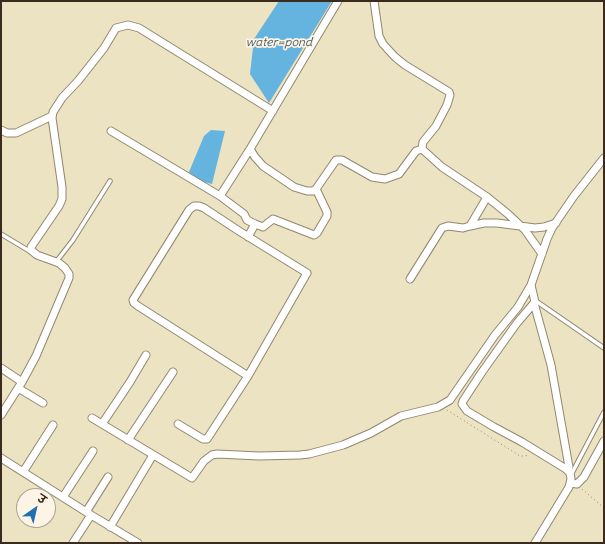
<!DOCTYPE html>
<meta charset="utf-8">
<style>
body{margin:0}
#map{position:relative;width:605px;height:544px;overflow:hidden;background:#ebe3c2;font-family:Delius,"Playpen Sans Deva",sans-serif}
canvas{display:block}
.frame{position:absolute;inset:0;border:2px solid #3b2a1e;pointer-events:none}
.north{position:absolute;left:16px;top:488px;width:40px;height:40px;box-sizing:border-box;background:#fcf5e5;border:1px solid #afa495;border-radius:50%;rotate:34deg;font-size:11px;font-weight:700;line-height:16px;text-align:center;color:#3b2a1e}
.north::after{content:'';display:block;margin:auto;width:14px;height:18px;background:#1f6fb2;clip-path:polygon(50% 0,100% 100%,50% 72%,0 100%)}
</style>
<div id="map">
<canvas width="605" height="544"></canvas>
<div class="frame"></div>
<div class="north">उ</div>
</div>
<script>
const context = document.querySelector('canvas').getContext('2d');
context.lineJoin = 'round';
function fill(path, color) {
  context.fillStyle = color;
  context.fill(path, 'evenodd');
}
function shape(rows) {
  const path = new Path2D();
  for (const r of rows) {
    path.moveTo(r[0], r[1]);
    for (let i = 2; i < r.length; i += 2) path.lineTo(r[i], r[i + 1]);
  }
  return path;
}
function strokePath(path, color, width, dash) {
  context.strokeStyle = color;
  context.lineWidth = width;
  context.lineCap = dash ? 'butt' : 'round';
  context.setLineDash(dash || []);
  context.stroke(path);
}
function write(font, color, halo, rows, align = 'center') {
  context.font = font + ' Delius,sans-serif';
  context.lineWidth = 3.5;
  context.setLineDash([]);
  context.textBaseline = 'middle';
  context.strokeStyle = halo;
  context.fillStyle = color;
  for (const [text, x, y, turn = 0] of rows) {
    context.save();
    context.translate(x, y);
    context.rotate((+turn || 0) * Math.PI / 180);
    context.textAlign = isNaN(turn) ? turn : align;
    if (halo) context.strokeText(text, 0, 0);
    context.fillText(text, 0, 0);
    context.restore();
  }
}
const water = shape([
 [279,1,332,1,269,103,250,74,254,39],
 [211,130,225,131,212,184,196,180,189,172,204,136]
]);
const path = shape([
 [447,410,520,456,525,456,528,455],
 [582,489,604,508]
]);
const lane = shape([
 [1,234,31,252],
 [56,262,73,240,110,181],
 [536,301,604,348],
 [571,475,604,412]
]);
const street = shape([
 [1,130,7,133,16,133,52,116],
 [111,131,220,196],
 [250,149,255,157,263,166,294,187,307,191,313,191,316,189,336,160,342,160,372,177,385,179,399,174,416,151,422,149,423,142,436,126,447,105,450,95,449,92,405,65,395,57,383,44,379,36,374,1],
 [316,189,327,212,327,216,317,233,314,235,273,219,263,227,255,224,247,220,244,214,220,196,250,149,338,1],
 [487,197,508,214,525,230,542,254],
 [470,226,484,223,497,223,535,228,544,227,556,223],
 [248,237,255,224],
 [410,279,442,228,448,226,463,228,470,226,487,197,442,167,422,149],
 [534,303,551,365,569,467,568,471],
 [1,368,22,382,1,415],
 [22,382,36,356,69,278,69,274,65,268,59,263,37,255,31,250,31,247,59,206,62,199,62,187,52,118,53,112,62,98,78,81,104,48,116,28,128,25,139,28,273,111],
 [18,388,43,403],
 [92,418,192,478,204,461,212,455,217,454,259,456,300,455,309,454,343,445,371,433,401,416,438,407,450,400,495,335,518,307,531,285],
 [102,424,130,382,146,355],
 [178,424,203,439,207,439,248,376,307,273,239,231,204,208,199,206,194,206,189,210,133,300,134,303,138,306,248,376],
 [128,440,173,372],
 [1,458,91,515,138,543],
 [23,472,53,425],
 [570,483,577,484,584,477,604,441],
 [63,497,93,451],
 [86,512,108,477],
 [110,527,153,455],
 [73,543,91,515],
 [535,543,569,487,571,479,570,473,566,469,522,442,494,427,467,411,462,404,463,401,482,372,517,323,535,302,531,285,547,239,552,228,574,196,604,158]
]);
const waterNames = [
 ["water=pond",279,43]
];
fill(water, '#65b3df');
strokePath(lane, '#938670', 5.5);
strokePath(street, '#938670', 9);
strokePath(path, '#938670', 1, [1, 3]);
strokePath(lane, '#fff', 3.5);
strokePath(street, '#fff', 7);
write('italic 12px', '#4a5a62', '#fcf5e5', waterNames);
</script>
